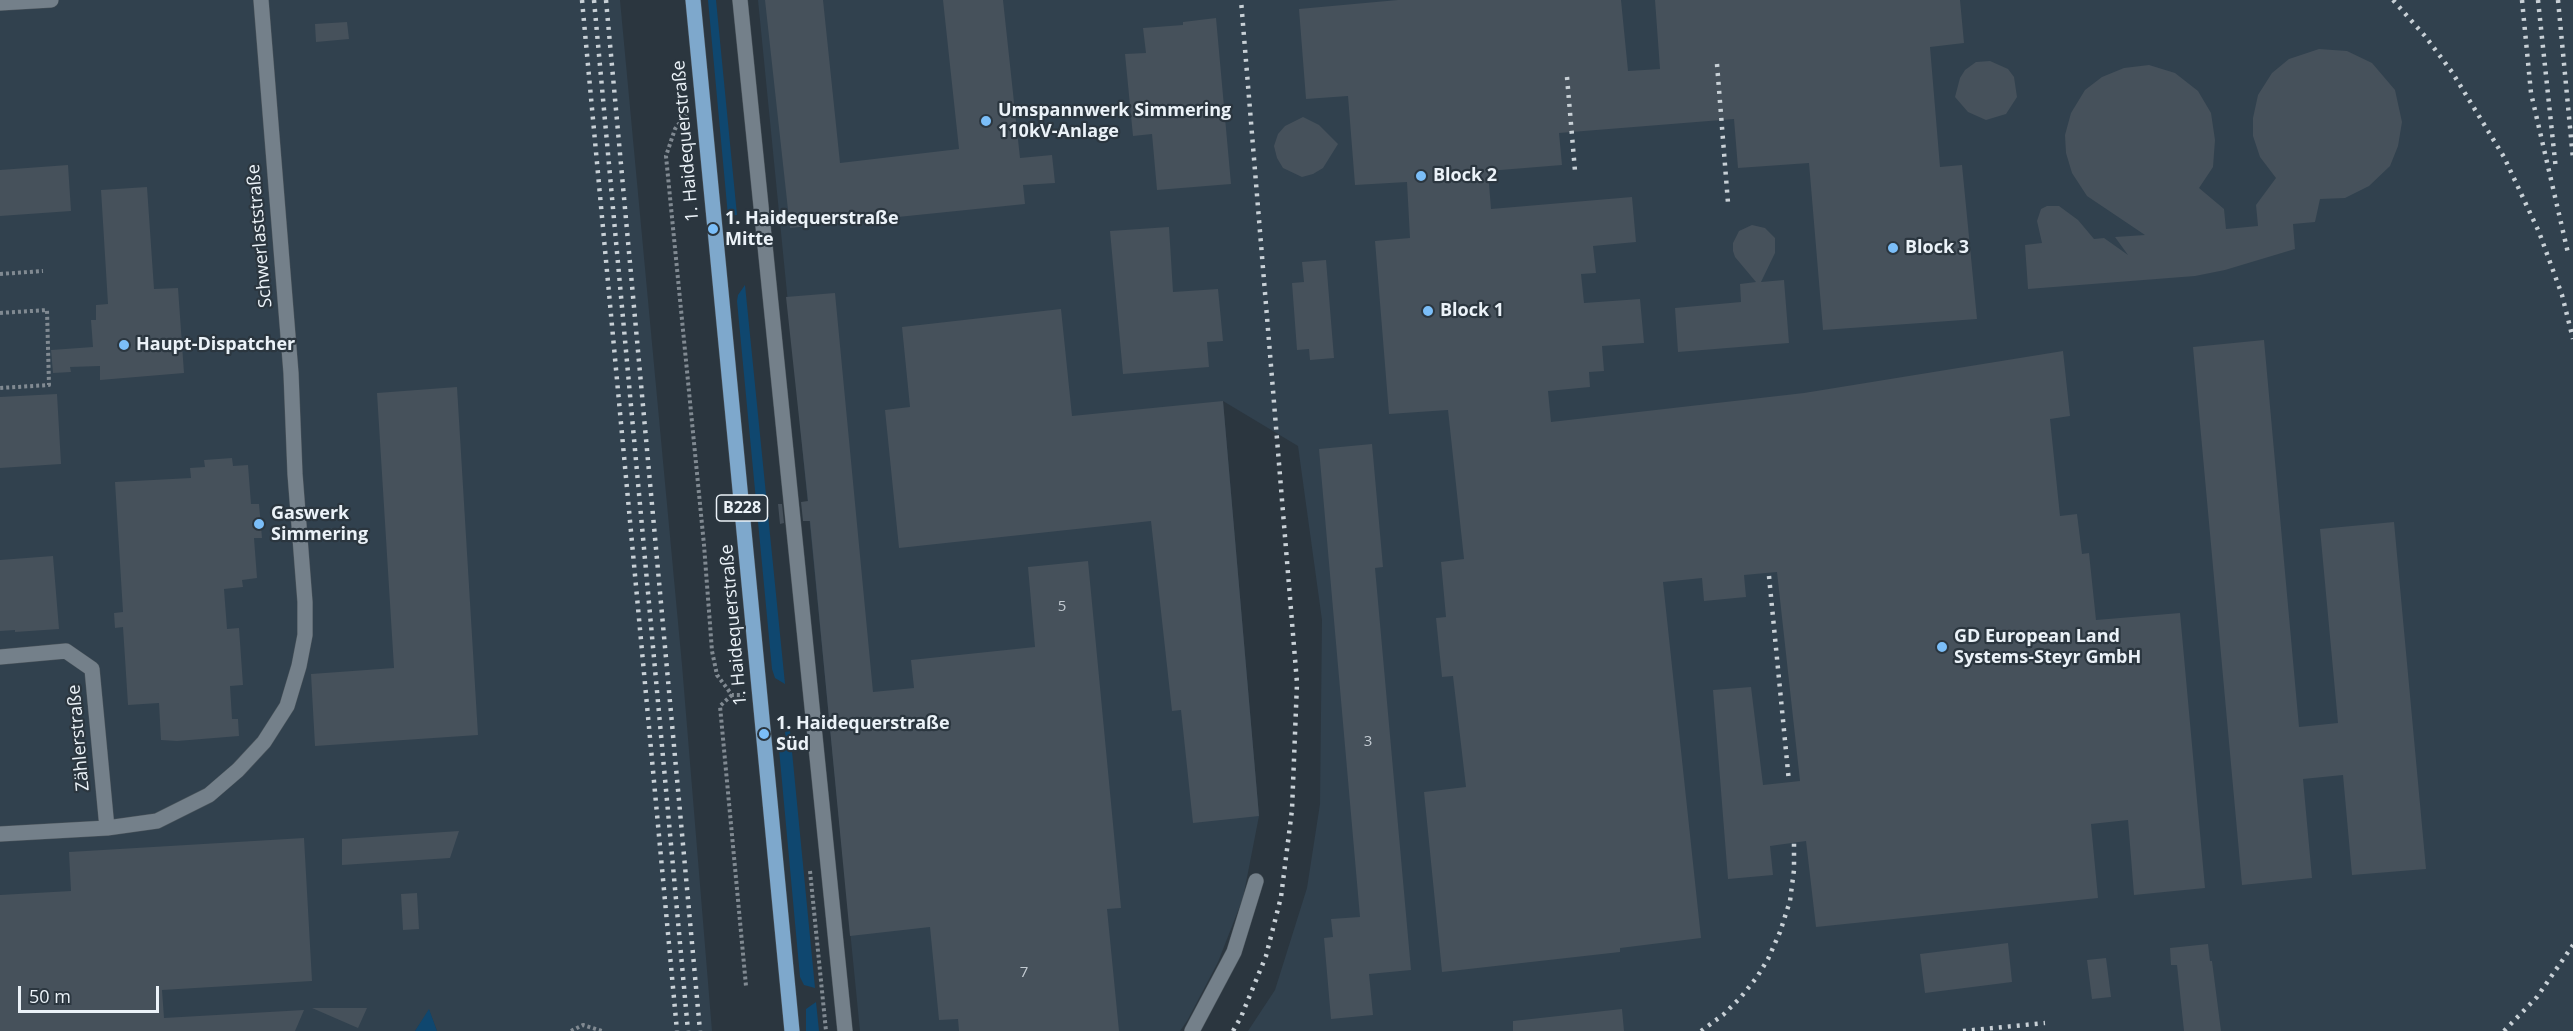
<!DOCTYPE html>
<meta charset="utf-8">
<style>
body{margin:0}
#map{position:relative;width:2573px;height:1031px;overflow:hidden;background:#2b363f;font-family:"Open Sans",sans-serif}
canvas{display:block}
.scale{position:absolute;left:18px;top:986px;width:141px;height:27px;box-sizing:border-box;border:3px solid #ebf2f8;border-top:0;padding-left:8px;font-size:18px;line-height:21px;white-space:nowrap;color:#ebf2f8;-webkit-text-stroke:4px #2b363f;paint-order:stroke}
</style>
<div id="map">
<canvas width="2573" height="1031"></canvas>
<div class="scale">50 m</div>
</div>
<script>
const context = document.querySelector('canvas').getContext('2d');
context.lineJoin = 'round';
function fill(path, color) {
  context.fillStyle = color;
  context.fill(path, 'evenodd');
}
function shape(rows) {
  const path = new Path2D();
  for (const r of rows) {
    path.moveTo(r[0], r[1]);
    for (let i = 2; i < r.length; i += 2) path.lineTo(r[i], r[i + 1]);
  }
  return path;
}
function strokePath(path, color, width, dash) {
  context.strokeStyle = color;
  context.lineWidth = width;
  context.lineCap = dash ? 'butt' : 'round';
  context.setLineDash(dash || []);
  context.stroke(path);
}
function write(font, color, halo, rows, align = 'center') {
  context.font = font + ' "Open Sans",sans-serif';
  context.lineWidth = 4.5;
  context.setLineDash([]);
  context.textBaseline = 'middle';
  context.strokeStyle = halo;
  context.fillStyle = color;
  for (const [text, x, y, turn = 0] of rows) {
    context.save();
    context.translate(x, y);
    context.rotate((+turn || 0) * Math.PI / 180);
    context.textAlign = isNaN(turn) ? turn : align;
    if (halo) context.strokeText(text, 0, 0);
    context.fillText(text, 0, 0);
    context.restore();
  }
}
const built = shape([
 [0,0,620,0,682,665,712,1031,437,1031,429,1010,415,1031,0,1031],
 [758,0,2573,0,2573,1031,1248,1031,1275,990,1307,888,1320,804,1322,620,1298,446,1223,401,1259,816,1243,898,1218,962,1187,1021,1180,1031,860,1031]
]);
const green = shape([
 [708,0,716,0,737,215,728,216],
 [745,285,785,684,775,678,772,669,737,301,738,295],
 [790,731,815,988,804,985,800,977,779,749,787,748,785,732],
 [816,1002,819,1031,806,1031,806,1009],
 [429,1009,437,1031,415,1031]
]);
const building = shape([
 [765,0,823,0,840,163,959,149,943,0,1003,0,1020,158,1052,155,1055,183,1023,185,1025,204,790,228],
 [1398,0,1621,0,1628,71,1660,69,1655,0,1960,0,1964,43,1930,47,1940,167,1962,165,1977,319,1823,330,1809,163,1738,168,1734,119,1559,133,1562,165,1488,171,1491,209,1632,197,1636,242,1593,246,1596,273,1581,274,1584,303,1640,299,1644,343,1602,346,1604,371,1589,372,1590,387,1548,391,1551,422,1804,393,2063,351,2070,416,2050,419,2060,516,2077,514,2082,554,2089,553,2096,620,2180,613,2205,888,2134,895,2128,820,2091,824,2098,898,1816,927,1806,841,1770,846,1773,875,1728,879,1713,690,1751,687,1763,785,1800,781,1777,572,1744,575,1746,597,1704,601,1702,578,1663,582,1701,938,1620,948,1620,952,1442,972,1424,792,1466,787,1453,676,1442,677,1436,618,1446,617,1441,562,1464,559,1448,410,1389,414,1375,241,1410,238,1407,182,1355,185,1348,96,1306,99,1299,9],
 [1216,18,1231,184,1157,190,1152,134,1133,136,1125,54,1146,53,1143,28,1183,25,1183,22],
 [347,22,349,39,316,42,315,24],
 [2319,49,2347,51,2372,63,2395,90,2402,122,2398,146,2390,166,2369,186,2345,198,2320,199,2315,222,2293,224,2295,249,2225,270,2195,276,2028,289,2025,245,2042,243,2037,221,2041,209,2047,206,2059,206,2078,220,2094,239,2104,238,2128,255,2115,237,2145,235,2087,196,2072,173,2066,153,2065,135,2071,113,2085,90,2102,77,2124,68,2149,65,2175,73,2198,91,2211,113,2215,140,2213,167,2199,188,2224,209,2226,229,2258,226,2256,205,2276,178,2260,157,2253,136,2253,118,2258,95,2272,73,2289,59],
 [1990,61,2008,69,2014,77,2017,97,2006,114,1986,120,1968,112,1955,97,1960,78,1965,70,1976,62],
 [1303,117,1319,125,1338,144,1323,168,1313,174,1302,177,1283,168,1277,158,1274,146,1278,134,1285,126],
 [68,165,71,211,0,216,0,170],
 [147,187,154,289,178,288,184,373,100,380,100,366,70,367,71,372,53,373,51,350,93,347,91,320,96,320,96,305,108,304,101,190],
 [1752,225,1765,228,1775,238,1775,253,1761,282,1784,280,1789,343,1678,352,1675,308,1741,302,1740,284,1756,282,1735,257,1733,251,1733,243,1739,231],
 [1169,227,1173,292,1218,289,1223,341,1207,342,1209,367,1123,374,1110,231],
 [1326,260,1334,358,1310,360,1309,349,1297,350,1292,283,1304,282,1302,262],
 [835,293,873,692,914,688,911,660,1035,647,1028,567,1088,561,1121,908,1107,909,1119,1031,959,1031,958,1019,939,1020,930,927,850,936,810,521,803,521,801,502,808,501,786,297],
 [1061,309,1072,416,1223,401,1259,816,1193,823,1181,710,1172,711,1151,521,899,548,885,410,910,407,902,327],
 [2264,340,2299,727,2338,723,2320,529,2394,522,2426,869,2352,875,2343,775,2303,779,2312,878,2242,885,2193,347],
 [457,387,478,735,315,746,311,674,394,668,377,393],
 [57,394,61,464,0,468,0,397],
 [1372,444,1383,567,1375,568,1411,970,1369,974,1373,1015,1331,1019,1324,938,1333,937,1331,919,1360,917,1319,449],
 [232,458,233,466,248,465,251,504,259,504,262,538,254,538,257,578,242,580,243,587,224,589,227,629,239,628,243,685,230,686,232,719,238,719,239,736,177,741,161,740,159,703,128,705,123,627,115,628,114,613,123,612,115,482,191,478,190,468,205,467,204,460],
 [778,504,782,504,784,523,780,524],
 [53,556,59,629,15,632,15,630,0,631,0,560],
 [459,831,450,858,342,865,342,839],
 [304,838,312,981,162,990,164,1018,304,1010,295,1031,0,1031,0,895,71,891,69,852],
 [417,893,419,929,403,930,401,894],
 [2008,943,2012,982,1925,993,1920,954],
 [2208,944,2210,961,2212,961,2221,1031,2184,1031,2177,965,2171,965,2170,948],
 [2106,958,2111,997,2092,999,2087,960],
 [312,1008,367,1008,358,1028],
 [1622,1009,1624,1031,1513,1031,1513,1021]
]);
const path = shape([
 [687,113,675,129,666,156,704,545,712,651,717,675,732,695,744,695],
 [0,274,43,271],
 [0,313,47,310,49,385,0,388],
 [732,695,720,706,746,986],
 [810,871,826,1031],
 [571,1031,583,1025,602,1031]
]);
const minor = shape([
 [740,0,845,1031],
 [0,3,51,0],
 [0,657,66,651,92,669,107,828],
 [0,834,107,828,157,821,209,795,238,770,264,742,287,706,299,666,305,635,305,602,295,474,291,373,261,0],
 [1192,1031,1234,952,1256,881]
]);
const major = shape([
 [693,0,792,1031]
]);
const rail = shape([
 [582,0,677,1031],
 [594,0,688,1031],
 [606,0,700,1031],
 [2393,0,2425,36,2452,72,2504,157,2539,232,2562,295,2573,339],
 [2522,0,2531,93,2568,253],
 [2538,0,2556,170],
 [2558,0,2573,159],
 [1717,64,1728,203],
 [1567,77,1575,171],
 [1769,576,1789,782],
 [1233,1031,1241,1017,1266,956,1281,897,1292,810,1297,683,1241,0],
 [1701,1031,1723,1015,1741,997,1757,977,1768,959,1780,932,1790,901,1794,870,1794,843],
 [1963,1031,2045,1023],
 [2504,1031,2537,997,2573,945]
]);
const markers = [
 [986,121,6,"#7bbef8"],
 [1421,176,6,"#7bbef8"],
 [713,229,6,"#7bbef8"],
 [1893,248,6,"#7bbef8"],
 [1428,311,6,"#7bbef8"],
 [124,345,6,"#7bbef8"],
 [259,524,6,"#7bbef8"],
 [1942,647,6,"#7bbef8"],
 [764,734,6,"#7bbef8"]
];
const numberNames = [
 ["5",1062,607],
 ["3",1368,742],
 ["7",1024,973]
];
const shields = [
 [742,508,51]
];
const shieldNames = [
 ["B228",742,508]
];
const poiNames = [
 ["Umspannwerk Simmering",998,111],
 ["110kV-Anlage",998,132],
 ["Block 2",1433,176],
 ["1. Haidequerstraße",725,219],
 ["Mitte",725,240],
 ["Block 3",1905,248],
 ["Block 1",1440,311],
 ["Haupt-Dispatcher",136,345],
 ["Gaswerk",271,514],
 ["Simmering",271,535],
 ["GD European Land",1954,637],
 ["Systems-Steyr GmbH",1954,658],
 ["1. Haidequerstraße",776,724],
 ["Süd",776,745]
];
const streetNames = [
 ["1. Haidequerstraße",686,141,-95],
 ["Schwerlaststraße",260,236,-95],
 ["1. Haidequerstraße",734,625,-95],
 ["Zählerstraße",79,738,-95]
];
fill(built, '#31414e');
fill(green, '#0f476f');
fill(building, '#46515b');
strokePath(minor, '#4b545c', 16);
strokePath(major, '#4b545c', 16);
strokePath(path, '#818a92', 4, [3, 3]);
strokePath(minor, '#74808a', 15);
strokePath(major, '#7ea8cc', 15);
strokePath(rail, '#c8d0d6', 4.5, [3, 6]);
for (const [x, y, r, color] of markers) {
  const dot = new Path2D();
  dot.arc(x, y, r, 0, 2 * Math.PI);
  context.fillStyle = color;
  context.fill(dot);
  strokePath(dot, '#2b363f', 2);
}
write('15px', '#c2cad1', null, numberNames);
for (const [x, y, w] of shields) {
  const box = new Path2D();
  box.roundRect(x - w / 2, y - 13, w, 26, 4.5);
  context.fillStyle = '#2b363f';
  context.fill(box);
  strokePath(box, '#ebf2f8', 1.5);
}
write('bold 16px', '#ebf2f8', null, shieldNames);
write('bold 18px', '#ebf2f8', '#2b363f', poiNames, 'left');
write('18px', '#ebf2f8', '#2b363f', streetNames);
</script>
